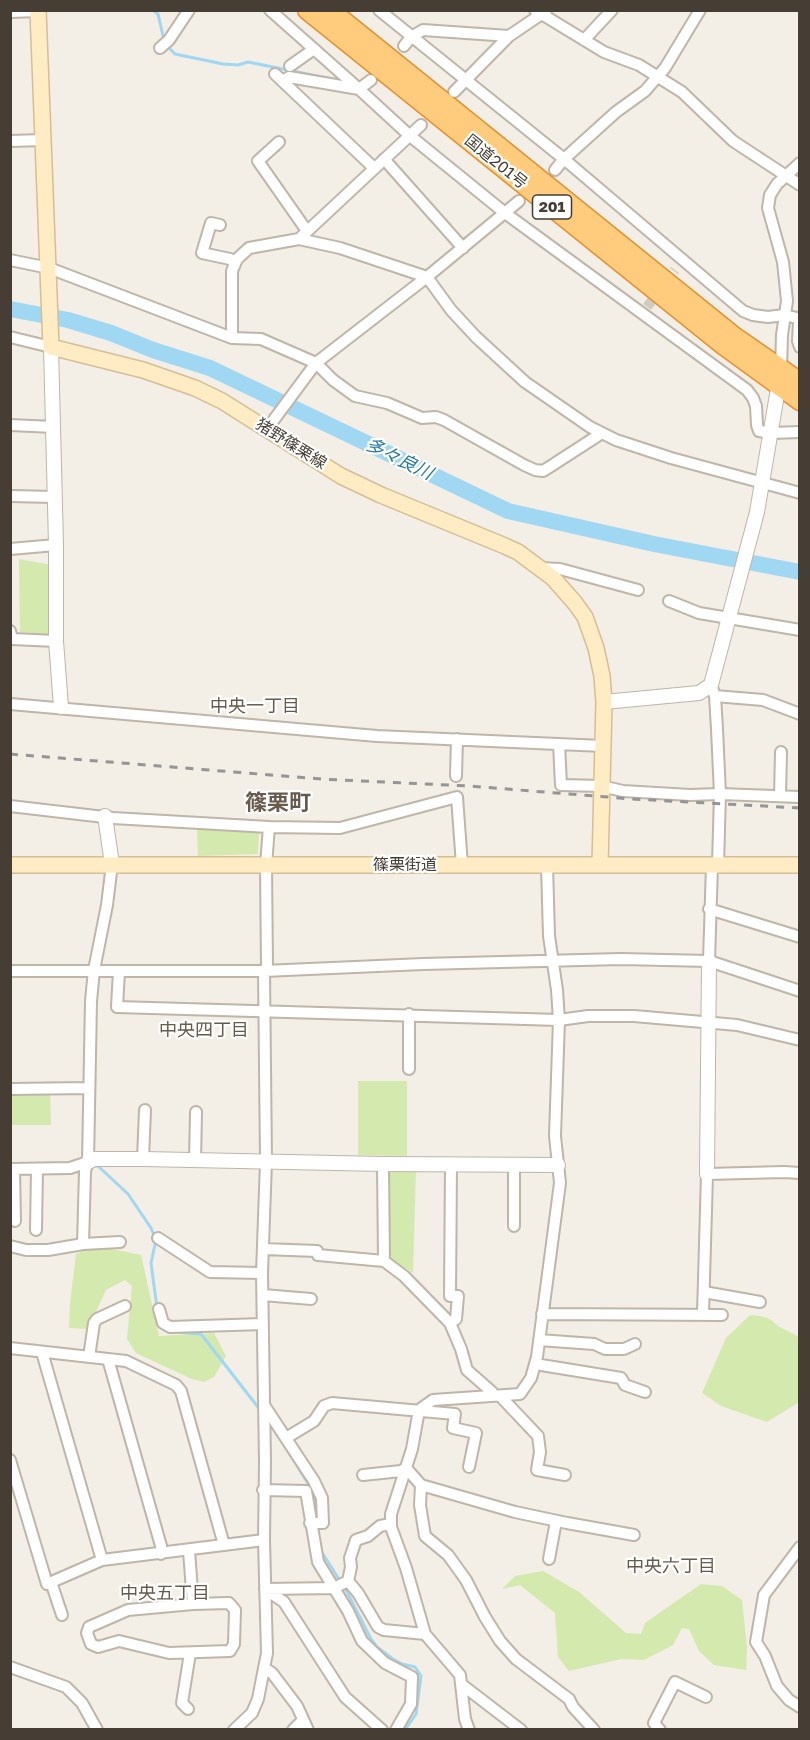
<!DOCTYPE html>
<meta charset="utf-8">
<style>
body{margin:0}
#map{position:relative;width:810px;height:1740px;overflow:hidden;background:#f3eee6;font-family:"Golos Text",sans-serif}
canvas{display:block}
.frame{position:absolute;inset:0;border:12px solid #463e35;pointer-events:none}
</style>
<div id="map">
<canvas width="810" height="1740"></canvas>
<div class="frame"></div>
</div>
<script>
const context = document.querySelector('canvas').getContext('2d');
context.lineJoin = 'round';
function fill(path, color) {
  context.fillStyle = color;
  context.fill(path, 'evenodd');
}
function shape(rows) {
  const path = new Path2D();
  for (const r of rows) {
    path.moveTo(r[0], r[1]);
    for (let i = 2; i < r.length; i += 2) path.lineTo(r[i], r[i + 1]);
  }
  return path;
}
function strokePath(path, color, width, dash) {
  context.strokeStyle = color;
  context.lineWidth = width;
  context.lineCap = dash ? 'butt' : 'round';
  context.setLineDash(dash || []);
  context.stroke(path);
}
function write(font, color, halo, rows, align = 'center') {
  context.font = font + ' "Golos Text","Noto Sans JP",sans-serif';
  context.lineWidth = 4.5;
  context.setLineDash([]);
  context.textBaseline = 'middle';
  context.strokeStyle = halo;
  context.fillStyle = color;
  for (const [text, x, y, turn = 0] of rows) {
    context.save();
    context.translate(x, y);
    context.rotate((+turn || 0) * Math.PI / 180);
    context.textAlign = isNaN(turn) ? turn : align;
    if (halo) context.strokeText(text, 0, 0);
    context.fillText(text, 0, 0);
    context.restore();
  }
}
const green = shape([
 [19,559,52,565,53,636,20,632],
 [197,828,259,831,258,854,198,856],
 [358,1081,407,1081,407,1156,358,1155],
 [50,1091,51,1125,11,1125,10,1092],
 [389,1168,416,1168,413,1273,389,1257],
 [97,1246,141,1255,159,1336,214,1333,226,1356,214,1377,204,1382,192,1379,136,1353,127,1339,132,1286,125,1280,106,1290,88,1329,69,1328,70,1304,76,1254],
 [750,1315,760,1316,770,1319,778,1326,799,1337,799,1402,767,1422,721,1406,702,1393,726,1338],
 [543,1571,579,1592,626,1633,641,1634,645,1623,701,1584,722,1586,742,1600,747,1647,746,1670,714,1665,699,1651,689,1629,682,1628,673,1645,644,1660,621,1659,569,1671,558,1657,555,1613,520,1585,502,1589,515,1576]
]);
const stream = shape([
 [153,10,158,14,163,36,170,49,175,54,223,64,238,65,248,62,337,80],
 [92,1166,98,1166,128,1194,151,1228,156,1240,151,1263,157,1308],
 [162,1328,173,1332,201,1334,261,1411],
 [269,1421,309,1485,316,1501,316,1521],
 [321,1551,340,1581],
 [344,1586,371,1639,377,1647,393,1659,402,1664,415,1667,421,1676,416,1714,405,1730]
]);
const river = shape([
 [10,309,68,320,111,333,153,350,210,368,508,511,654,544,800,572]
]);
const minorTunnel = shape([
 [647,307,675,270]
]);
const minor = shape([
 [270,10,359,89,409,135,505,213,747,390,753,398,756,406,757,425,759,431,771,433,800,432],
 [379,10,564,159,743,311,753,315,768,317,784,315,797,318,799,322,798,341,800,347],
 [535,10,604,52,639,65,682,92,733,141,800,185],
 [10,12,38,11],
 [584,40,612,10],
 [404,46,411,37,423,30,509,36],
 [160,48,169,40,189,10],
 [290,66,314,49],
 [275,74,374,168],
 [283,81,289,77,359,89,371,80],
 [454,92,509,36,546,11],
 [10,141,43,140],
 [279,142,258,161,307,231],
 [384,159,463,248],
 [555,170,564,159,616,112,645,91,665,68,700,10],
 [220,225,211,223,202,253,230,259,235,263],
 [299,239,421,125],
 [10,260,49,268,232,338,261,339,316,363,333,380,355,396,387,403,422,418,436,417,444,420,524,465,535,470,543,471,551,466,602,433],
 [10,337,51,347],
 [232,338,232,271,237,259,249,248,299,239,340,248,427,277,451,310,476,337,525,382,590,427,616,440,671,458,800,493],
 [781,369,782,335,787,301,783,262,768,208,770,195,777,184,800,163],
 [10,425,54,427],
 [267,429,316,363,427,277,519,201],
 [10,496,55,497],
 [10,549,56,545],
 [541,568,560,569,638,590],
 [669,601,699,613,800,630],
 [10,631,12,639,56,641],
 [711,685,715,696,717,729,720,794,718,865],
 [715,696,763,700,800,714],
 [10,704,377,736,603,746],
 [559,744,561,785,601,786,623,791,690,795,720,794,800,797],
 [456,776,457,739],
 [780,796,781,752],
 [10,806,113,818,269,827,340,828,457,797,462,865],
 [709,909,800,937],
 [709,961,712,865],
 [10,971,264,971,423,964,621,959,709,961,800,991],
 [119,971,117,1007,559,1020,588,1016,634,1016,737,1025,800,1040],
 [409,1014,409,1069],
 [10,1089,89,1088],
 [143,1159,145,1110],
 [195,1161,196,1112],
 [383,1164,384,1261,404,1276,450,1323,456,1319,458,1296,450,1296,451,1165],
 [10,1169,70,1168,88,1162],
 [14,1169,15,1221],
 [514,1226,514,1165],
 [36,1230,37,1169],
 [158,1238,210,1272,262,1273],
 [83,1244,85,1171,88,1162,91,1001,94,970,107,905,112,864],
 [10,1246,26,1250,48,1250,83,1244,120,1242],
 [263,1249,317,1251,318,1255,384,1261],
 [704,1292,760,1302],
 [263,1295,311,1299],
 [159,1309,163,1323,170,1327,263,1324],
 [542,1314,722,1315],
 [703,1314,707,1174,784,1172,800,1173],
 [450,1323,461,1349,467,1370,492,1392],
 [539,1340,594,1344,605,1349,624,1349,635,1344],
 [10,1348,108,1359,161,1546,161,1554],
 [42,1352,102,1560],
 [89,1357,94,1323,97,1319,125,1306],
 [108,1359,126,1361,176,1385,181,1391,224,1545],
 [535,1364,621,1378,625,1385,645,1392],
 [501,1397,538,1436,540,1452,537,1470,565,1475],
 [264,1405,314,1481,322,1498,323,1523,310,1523],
 [286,1438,314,1421,324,1406,332,1403,455,1414,453,1428,476,1433,469,1467],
 [10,1460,47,1584,102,1560,264,1540],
 [406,1468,421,1485,420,1505,425,1536,448,1555,466,1580,485,1617,500,1641,516,1659,569,1699,573,1707,594,1730],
 [363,1475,401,1471,406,1468],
 [421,1485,515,1512,567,1523,634,1535],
 [263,1490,306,1491,318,1562,348,1611,362,1641,385,1663,412,1677,411,1704,396,1730],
 [800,1547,764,1595,756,1642,765,1656,777,1686,789,1700,800,1707],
 [189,1551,193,1604,229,1603,235,1610,234,1644,230,1651,169,1653,119,1641,98,1647,91,1644,87,1633,89,1627,128,1610,193,1604],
 [549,1559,556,1521],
 [348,1581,358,1593,378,1627,384,1630,425,1634],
 [51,1582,62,1615],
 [265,1589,284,1602,345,1697,382,1730],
 [266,1589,334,1588,348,1581,351,1567,350,1558,356,1540,368,1536,380,1526,391,1524],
 [10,1667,66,1687,82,1703,97,1730],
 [266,1669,272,1673,297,1706,308,1730],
 [461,1684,521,1730],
 [188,1709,182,1703,190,1653],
 [234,1730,252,1713,258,1699,267,1653,264,1540,265,1462,262,1273,266,1162,264,971,267,967,266,865,269,827],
 [293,1730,303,1720],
 [469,1730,465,1719,460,1675,425,1634,406,1568,391,1527,391,1514,412,1449,419,1410,433,1400,520,1394,531,1378,537,1357,560,1183,555,1136,559,1020,557,990,549,936,547,866],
 [660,1730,654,1723,675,1682,706,1697]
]);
const tertiary = shape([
 [51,347,56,545,56,641,61,707],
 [604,702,699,693,711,685,757,512,780,377],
 [105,816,112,864],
 [88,1162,94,1159,143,1159,383,1164,558,1165],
 [707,1174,709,961]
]);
const secondary = shape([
 [38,10,51,347,143,370,195,388,222,401,341,476,381,495,505,546,518,552,553,578,575,603,585,617,596,648,602,676,604,702,600,865],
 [10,865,800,865]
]);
const trunk = shape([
 [307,10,723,345,800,401],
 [330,10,735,337,800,382]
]);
const rail = shape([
 [10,754,321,779,469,786,632,799,800,808]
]);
const shields = [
 [552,207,39]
];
const shieldNames = [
 ["201",552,207]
];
const streetNames = [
 ["国道201号",496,162,39],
 ["猪野篠栗線",291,444,32],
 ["篠栗街道",405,865]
];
const waterNames = [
 ["多々良川",399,459,26]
];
const neighbourhoodNames = [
 ["中央一丁目",255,706],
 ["中央四丁目",204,1030],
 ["中央六丁目",671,1566],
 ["中央五丁目",165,1593]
];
const districtNames = [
 ["篠栗町",278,803]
];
fill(green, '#d3e9ad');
strokePath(stream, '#a0d7f2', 3);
strokePath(river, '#a0d7f2', 16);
strokePath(minorTunnel, '#d0cbc3', 10, [10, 5]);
strokePath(minor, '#bfb5a8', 14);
strokePath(tertiary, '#bfb5a8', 16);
strokePath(secondary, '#d5be94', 18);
strokePath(trunk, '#e19232', 21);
strokePath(minor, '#fff', 10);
strokePath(tertiary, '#fff', 14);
strokePath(secondary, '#ffecc4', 15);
strokePath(trunk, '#ffcb7c', 18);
strokePath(rail, '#959595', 3, [8, 8]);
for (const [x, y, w] of shields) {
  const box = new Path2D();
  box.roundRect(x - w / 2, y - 12, w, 24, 4.5);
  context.fillStyle = '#fff';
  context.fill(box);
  strokePath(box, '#463e35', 1.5);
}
write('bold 15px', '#463e35', null, shieldNames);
write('16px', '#463e35', '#fff', streetNames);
write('italic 18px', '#287aa4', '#fff', waterNames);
write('18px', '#695b4c', '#fff', neighbourhoodNames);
write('bold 22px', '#695b4c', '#fff', districtNames);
</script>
